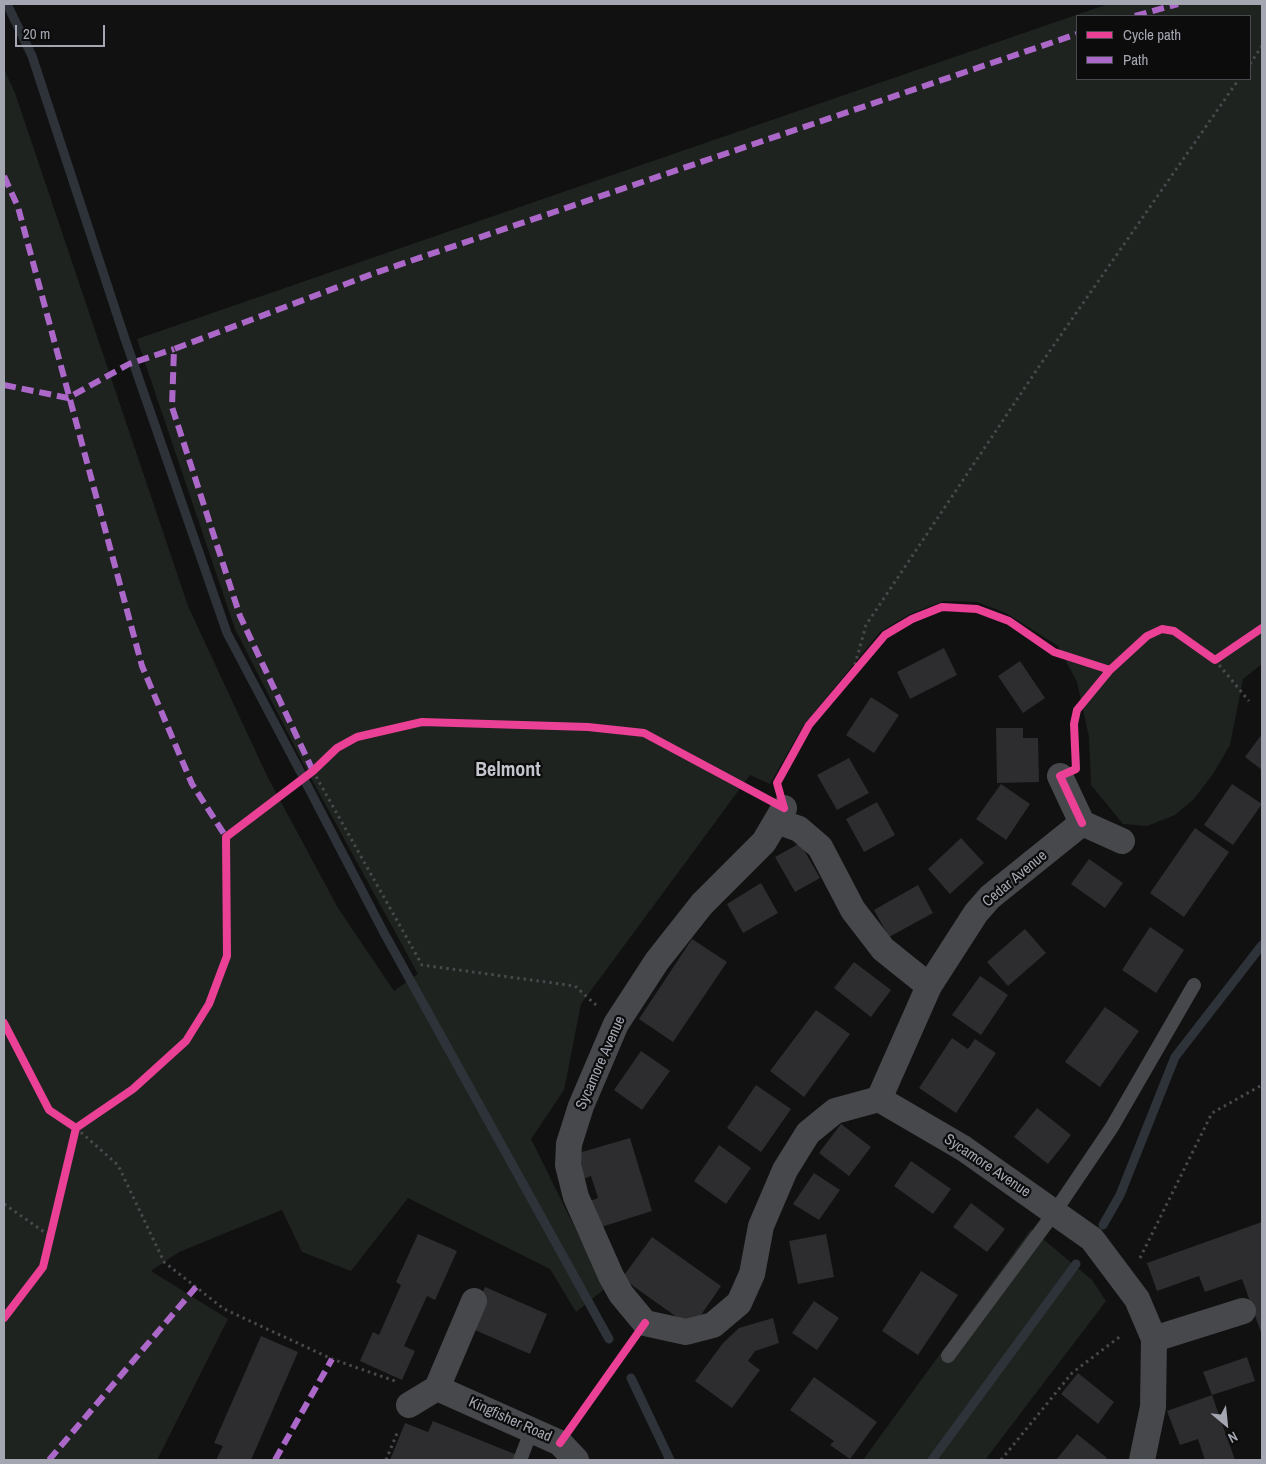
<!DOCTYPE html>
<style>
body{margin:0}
#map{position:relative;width:1266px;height:1464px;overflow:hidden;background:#111112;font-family:"Archivo Narrow",sans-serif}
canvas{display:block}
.frame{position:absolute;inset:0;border:5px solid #a4a7b1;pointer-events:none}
.legend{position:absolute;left:1076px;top:15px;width:175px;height:65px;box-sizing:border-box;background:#0c0c0d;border:1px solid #494a4f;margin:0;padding:6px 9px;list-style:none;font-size:15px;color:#a4a7b1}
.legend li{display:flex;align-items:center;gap:10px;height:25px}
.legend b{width:25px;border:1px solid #494a4f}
.north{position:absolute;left:1201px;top:1399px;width:50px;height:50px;-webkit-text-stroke:4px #0c0c0d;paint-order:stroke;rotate:152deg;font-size:14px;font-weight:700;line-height:20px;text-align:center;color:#a4a7b1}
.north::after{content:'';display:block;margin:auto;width:18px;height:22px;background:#a4a7b1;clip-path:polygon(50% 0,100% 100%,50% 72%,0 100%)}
.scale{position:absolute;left:15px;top:25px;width:90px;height:22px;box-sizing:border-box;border:2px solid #a4a7b1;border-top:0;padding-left:6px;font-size:15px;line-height:18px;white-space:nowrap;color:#a4a7b1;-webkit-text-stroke:4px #0c0c0d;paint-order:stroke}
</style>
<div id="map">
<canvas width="1266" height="1464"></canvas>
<div class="frame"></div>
<ul class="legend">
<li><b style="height:6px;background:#ea4096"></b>Cycle path</li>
<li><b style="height:6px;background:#ac68c9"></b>Path</li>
</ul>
<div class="north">N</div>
<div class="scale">20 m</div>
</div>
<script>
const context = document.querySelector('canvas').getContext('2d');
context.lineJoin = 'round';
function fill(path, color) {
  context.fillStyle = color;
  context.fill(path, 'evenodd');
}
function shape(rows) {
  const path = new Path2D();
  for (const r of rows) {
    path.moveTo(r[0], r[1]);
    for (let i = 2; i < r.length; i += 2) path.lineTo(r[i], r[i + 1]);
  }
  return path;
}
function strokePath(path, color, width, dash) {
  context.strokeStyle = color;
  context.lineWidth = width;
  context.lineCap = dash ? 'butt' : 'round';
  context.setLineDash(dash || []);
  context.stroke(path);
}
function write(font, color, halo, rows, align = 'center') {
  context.font = font + ' "Archivo Narrow",sans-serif';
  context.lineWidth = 4.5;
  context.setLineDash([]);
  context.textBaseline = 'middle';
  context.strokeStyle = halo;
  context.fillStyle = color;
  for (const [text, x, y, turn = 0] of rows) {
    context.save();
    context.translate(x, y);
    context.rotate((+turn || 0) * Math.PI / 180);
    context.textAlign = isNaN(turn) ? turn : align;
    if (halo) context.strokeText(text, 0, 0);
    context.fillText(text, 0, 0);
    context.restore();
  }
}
const green = shape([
 [1108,4,1262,4,1262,664,1243,679,1230,745,1213,774,1193,800,1175,815,1147,826,1123,824,1091,785,1089,737,1077,682,1058,646,1006,613,977,602,944,601,910,614,880,632,803,726,770,784,750,775,581,1004,564,1090,531,1139,582,1242,608,1286,576,1312,550,1269,408,1198,351,1271,302,1252,282,1210,179,1252,151,1271,228,1319,157,1460,4,1460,4,69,15,93,188,606,268,778,338,908,394,991,418,974,306,769,235,629,137,339],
 [1077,16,1250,16,1250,79,1077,79],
 [1031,1229,1092,1280,1106,1301,985,1460,863,1460]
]);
const stream = shape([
 [7,4,32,56,124,336,227,633,301,773],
 [306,783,383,931,609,1339],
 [1103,1225,1120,1195,1175,1057,1262,945],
 [631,1378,670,1460],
 [932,1460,1076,1264]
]);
const building = shape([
 [944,648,957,675,910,699,897,672],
 [1020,661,1045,698,1023,713,998,676],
 [871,697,899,715,874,753,846,735],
 [996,728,1023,728,1023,738,1038,738,1039,782,997,783],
 [1262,734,1262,770,1245,757],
 [849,758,869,793,837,810,817,775],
 [1001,784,1030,804,1006,840,976,819],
 [1232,784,1262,804,1233,845,1204,825],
 [877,802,895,835,864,852,846,819],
 [1195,828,1229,852,1184,917,1150,893],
 [961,838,984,863,950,894,928,869],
 [800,843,820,878,795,892,775,857],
 [1089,859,1123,883,1105,908,1071,884],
 [761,883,778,913,743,933,727,904],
 [918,885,933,913,889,937,874,910],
 [1150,927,1184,950,1156,993,1122,970],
 [1025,929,1046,953,1008,986,987,962],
 [692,939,727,962,673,1042,639,1019],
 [854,962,891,990,871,1017,834,988],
 [980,976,1008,995,981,1035,952,1015],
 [1105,1007,1139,1031,1100,1087,1065,1062],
 [816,1010,850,1034,804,1097,770,1071],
 [952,1038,968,1049,975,1039,996,1053,956,1113,919,1088],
 [641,1051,670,1071,642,1110,614,1090],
 [756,1085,791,1109,761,1152,727,1128],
 [1037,1108,1071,1135,1048,1164,1014,1137],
 [841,1124,871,1147,849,1176,819,1153],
 [630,1138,652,1211,598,1228,590,1201,598,1198,591,1176,583,1179,575,1154],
 [719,1145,751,1168,726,1204,694,1181],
 [911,1161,951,1189,933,1214,894,1186],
 [814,1173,840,1190,819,1220,793,1204],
 [971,1203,1005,1229,987,1252,953,1227],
 [1262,1222,1262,1335,1242,1279,1205,1292,1199,1276,1157,1291,1147,1263],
 [418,1234,457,1251,435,1300,427,1296,404,1346,415,1351,402,1380,360,1361,373,1332,379,1335,401,1285,396,1282],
 [826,1234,834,1277,798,1284,789,1241],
 [652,1237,721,1286,692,1328,622,1278],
 [921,1271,958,1295,918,1355,882,1331],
 [485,1287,547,1314,530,1354,468,1327],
 [814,1301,839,1318,817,1350,792,1333],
 [773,1318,779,1343,755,1351,748,1361,760,1370,732,1408,695,1381,723,1343,739,1328],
 [261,1336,298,1352,251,1460,216,1460,223,1446,214,1443],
 [1247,1357,1255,1381,1212,1395,1203,1372],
 [1078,1373,1114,1402,1098,1424,1061,1394],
 [814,1377,877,1422,850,1459,830,1445,834,1441,790,1410],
 [1212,1395,1235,1460,1205,1460,1198,1439,1180,1445,1167,1411],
 [433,1421,517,1455,514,1460,390,1460,405,1423,428,1432],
 [1077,1434,1107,1458,1105,1460,1056,1460]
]);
const path = shape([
 [1250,64,1262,46],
 [1215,660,1249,701],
 [853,671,866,625,1040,365,1239,79],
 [313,771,422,965,575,986,596,1005],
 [76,1128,118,1165,164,1262,224,1309,332,1359,395,1381],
 [4,1204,50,1236],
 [1140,1258,1212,1113,1262,1085],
 [277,1457,284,1460],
 [386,1460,398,1431],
 [1001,1460,1072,1373,1122,1335]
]);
const service = shape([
 [948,1356,1054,1213,1112,1127,1194,985],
 [520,1460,532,1429]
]);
const minor = shape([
 [1060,776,1082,823],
 [784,808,764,842,702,904,657,961,616,1024,581,1106,569,1144,568,1165,576,1197,611,1276,621,1294,645,1323,686,1332,713,1325,739,1303,752,1274,761,1226,785,1170,808,1133,835,1111,879,1099,963,1148,1092,1239,1137,1299,1154,1339,1153,1407,1142,1460],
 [777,821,799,829,820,847,853,910,883,949,929,986,879,1099],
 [1082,823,1122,841],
 [929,986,976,913,990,897,1082,823],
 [1154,1339,1243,1311],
 [437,1388,560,1443,576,1460],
 [409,1405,437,1388,474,1301]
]);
const quiet = shape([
 [1135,16,1178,4],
 [4,176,18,207,142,666,192,784,226,837],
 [4,385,68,398,129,364,174,349],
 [313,771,240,616,172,407,174,349,375,273,1077,34],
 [49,1460,196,1287],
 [275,1460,332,1359]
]);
const cycleway = shape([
 [784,808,777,783,809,725,885,635,912,619,942,607,977,609,1009,621,1054,652,1110,670],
 [1082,823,1060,776,1076,769,1074,724,1077,710,1110,670,1147,636,1162,629,1174,631,1215,660,1262,628],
 [4,1023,49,1110,76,1128],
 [4,1318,43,1267,76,1128,133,1089,186,1041,209,1004,227,956,226,837,313,771,337,748,357,737,422,722,588,727,644,733,784,808],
 [560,1443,645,1323]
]);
const streetNames = [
 ["Cedar Avenue",1015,879,-40],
 ["Sycamore Avenue",601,1063,-66],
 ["Sycamore Avenue",987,1166,34],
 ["Kingfisher Road",510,1420,24]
];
const districtNames = [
 ["Belmont",508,771]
];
fill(green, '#1e231f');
strokePath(stream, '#2d3339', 9);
fill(building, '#2d2d2f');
strokePath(path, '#49494d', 3, [2.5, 4]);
strokePath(service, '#47484b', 14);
strokePath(minor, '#47484b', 26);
strokePath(quiet, '#ac68c9', 6, [12, 6]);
strokePath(cycleway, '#ea4096', 8);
write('15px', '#a4a7b1', '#0c0c0d', streetNames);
write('bold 20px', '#c4c6ce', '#0c0c0d', districtNames);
</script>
